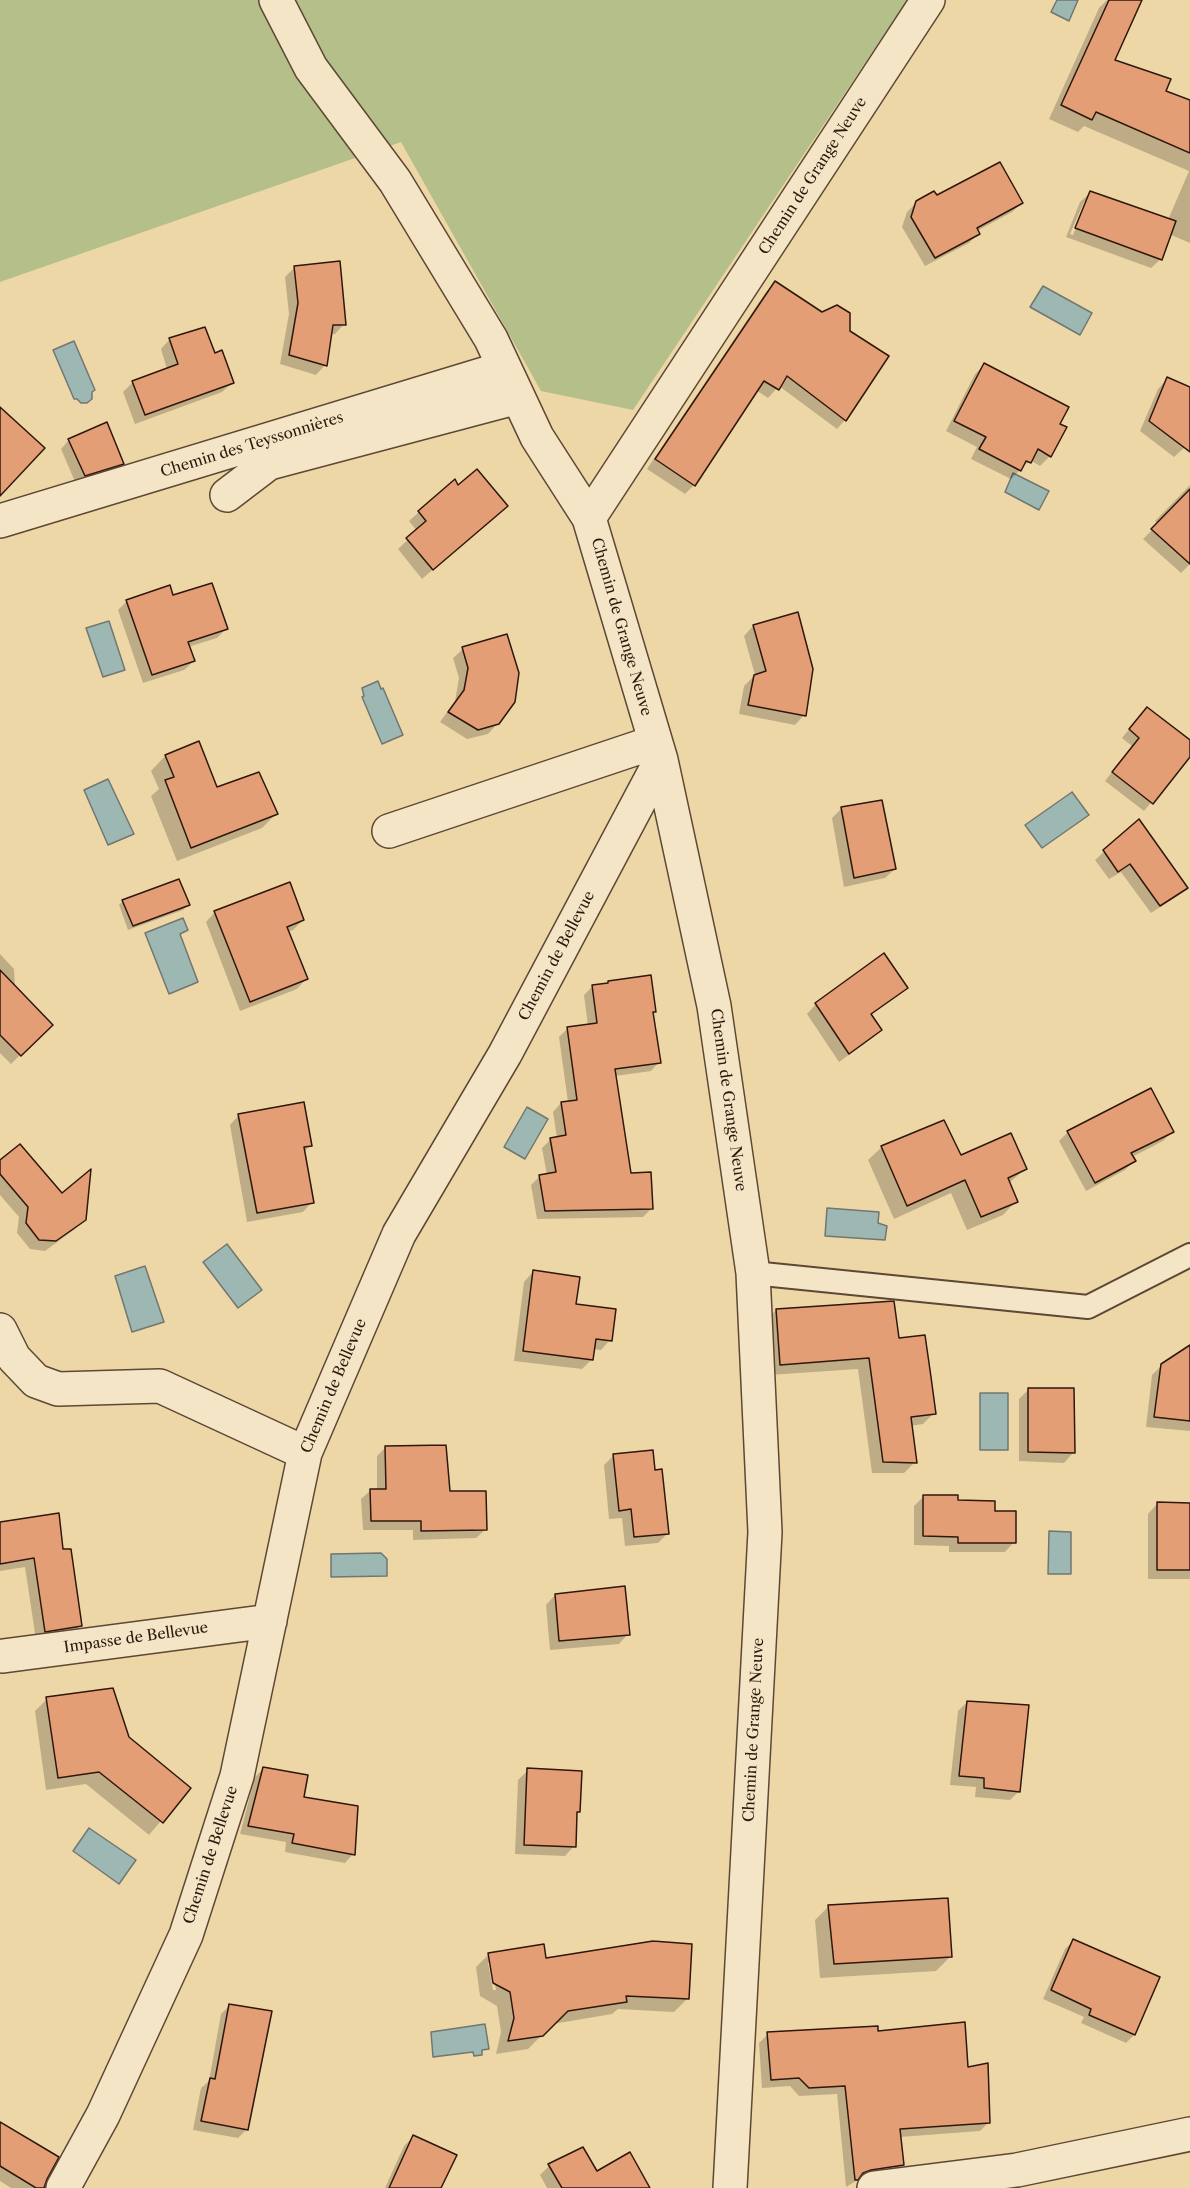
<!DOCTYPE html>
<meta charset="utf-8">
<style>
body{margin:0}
canvas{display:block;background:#edd7a7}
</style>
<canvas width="1190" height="2188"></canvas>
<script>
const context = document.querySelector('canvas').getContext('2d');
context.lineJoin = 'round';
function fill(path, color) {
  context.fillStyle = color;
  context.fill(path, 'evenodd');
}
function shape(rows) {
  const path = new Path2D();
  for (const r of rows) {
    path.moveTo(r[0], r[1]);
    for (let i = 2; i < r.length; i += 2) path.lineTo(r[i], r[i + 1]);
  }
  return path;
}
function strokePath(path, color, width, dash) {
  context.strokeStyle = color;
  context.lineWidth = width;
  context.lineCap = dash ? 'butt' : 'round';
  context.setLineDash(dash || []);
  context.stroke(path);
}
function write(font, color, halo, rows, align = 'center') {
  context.font = font + ' "Libre Caslon Text",serif';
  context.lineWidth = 4.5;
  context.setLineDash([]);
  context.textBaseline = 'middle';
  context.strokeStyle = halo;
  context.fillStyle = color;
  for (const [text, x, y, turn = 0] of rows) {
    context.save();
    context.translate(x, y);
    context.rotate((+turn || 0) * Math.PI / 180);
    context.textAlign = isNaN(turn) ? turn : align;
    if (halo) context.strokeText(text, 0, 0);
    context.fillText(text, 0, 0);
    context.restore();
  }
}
const green = shape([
 [0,0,907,0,633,410,541,391,401,142,0,282]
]);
const water = shape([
 [1057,0,1078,0,1069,21,1051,12,1057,0],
 [1043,286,1092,313,1080,335,1030,307,1043,286],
 [74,341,95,390,92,392,92,399,87,403,81,403,77,399,74,399,53,350,74,341],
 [1013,473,1049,491,1039,510,1005,492,1013,473],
 [109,621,125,670,103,677,86,628,109,621],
 [378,681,381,689,383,688,403,735,382,744,362,697,364,696,362,688,378,681],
 [108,779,134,834,108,845,84,790,108,779],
 [1072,792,1089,815,1042,848,1025,825,1072,792],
 [183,918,188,930,180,934,198,982,169,994,145,933,183,918],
 [527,1107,548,1119,525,1159,504,1147,527,1107],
 [827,1208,879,1212,878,1223,887,1226,885,1240,825,1236,827,1208],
 [227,1244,262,1290,238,1308,203,1262,227,1244],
 [145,1266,164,1322,132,1332,115,1276,145,1266],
 [980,1393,1008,1393,1008,1450,980,1450,980,1393],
 [1049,1531,1071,1532,1071,1574,1048,1574,1049,1531],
 [381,1553,387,1559,387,1576,331,1577,331,1554,381,1553],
 [89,1828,136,1860,119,1884,73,1851,89,1828],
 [485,2024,489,2049,482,2050,482,2055,474,2056,473,2052,433,2057,431,2032,485,2024]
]);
const shadow = shape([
 [1107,0,1124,0,1113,61,1164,92,1190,102,1190,243,1169,234,1161,259,1151,268,1066,237,1080,202,1090,193,1168,220,1189,171,1084,126,1078,132,1049,119,1099,8],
 [1084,202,1087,202,1073,235,1070,234],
 [936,198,1022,203,1012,212,977,231,978,234,969,243,925,266,902,227,907,212,917,202],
 [295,267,344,324,335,334,330,334,325,365,316,375,280,364,289,314,285,277],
 [775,283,845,420,837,429,779,386,768,398,756,390,694,485,685,494,647,469,766,292],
 [170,339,214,355,232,383,222,392,135,424,123,392,133,382,167,369,161,349],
 [984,365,1058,424,1050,456,1040,466,1030,460,1011,479,971,459,977,447,946,431,975,374],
 [1167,379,1190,388,1190,432,1184,448,1174,457,1140,431,1158,389],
 [69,440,122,464,113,472,76,484,61,449],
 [1190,485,1190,564,1181,573,1143,539,1158,524,1155,521],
 [458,487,506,506,422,579,398,549,417,531,409,521,419,512],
 [172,597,226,629,217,638,188,647,194,661,184,670,143,683,118,610,127,601],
 [753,626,804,715,795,725,739,714,744,686,755,675,744,636],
 [463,649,498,723,488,734,467,739,440,722,455,701,459,678,453,658],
 [1139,717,1190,742,1190,755,1144,811,1105,781,1132,746,1122,738],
 [198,743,216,789,276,814,262,828,177,861,151,796,159,789,151,771,165,756],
 [841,809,895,869,885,878,844,887,832,818],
 [1138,821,1186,888,1177,896,1151,913,1121,872,1109,879,1095,860],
 [123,901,188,905,183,910,128,930,119,905],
 [215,912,303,920,293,930,287,932,306,979,297,989,240,1011,206,922],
 [0,954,14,969,15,987,51,1025,11,1064,0,1053],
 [609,982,654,1011,652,1013,659,1062,651,1071,615,1076,630,1175,651,1209,643,1217,537,1219,531,1185,540,1176,547,1175,542,1148,551,1139,557,1138,553,1112,561,1103,568,1102,559,1037,568,1028,588,1026,584,995,592,987,606,985],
 [906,988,896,997,871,1015,880,1030,871,1039,839,1062,807,1014,816,1004],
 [239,1115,311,1145,303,1153,312,1202,303,1212,247,1222,230,1125],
 [1068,1132,1172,1132,1163,1141,1132,1157,1134,1161,1125,1170,1086,1191,1059,1141],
 [882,1147,960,1157,1025,1169,1008,1184,1016,1201,1003,1215,967,1230,951,1193,894,1219,868,1160],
 [0,1162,85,1219,75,1229,45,1251,30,1249,17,1233,19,1217,0,1195],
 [533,1272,575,1305,610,1340,601,1350,593,1349,591,1360,582,1369,514,1361,524,1282],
 [776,1310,898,1340,934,1413,923,1424,910,1426,915,1462,904,1473,872,1473,858,1369,769,1375,765,1322],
 [1190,1347,1190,1431,1146,1427,1152,1375,1162,1365],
 [1028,1390,1073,1453,1064,1463,1019,1461,1019,1399],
 [386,1447,448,1493,486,1529,476,1538,413,1540,413,1530,363,1530,361,1499,371,1490,377,1490,377,1456],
 [614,1455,654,1471,668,1533,658,1543,625,1546,622,1518,609,1519,604,1465],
 [923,1497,957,1502,993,1512,1014,1542,1005,1552,949,1552,949,1546,914,1545,914,1506],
 [1157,1504,1190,1504,1190,1579,1148,1579,1148,1514],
 [0,1524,62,1551,80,1626,71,1635,36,1640,25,1567,0,1571],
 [555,1595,628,1634,619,1644,550,1650,546,1605],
 [47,1699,128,1738,189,1788,149,1835,86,1784,46,1790,35,1711],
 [967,1702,1019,1791,1010,1800,975,1797,976,1787,950,1785,958,1711],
 [264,1768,302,1798,353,1854,345,1863,285,1852,286,1842,240,1834,255,1777],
 [528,1770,579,1811,576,1814,574,1846,565,1856,515,1854,518,1780],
 [829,1906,950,1957,936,1971,820,1978,815,1920],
 [1073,1941,1158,1978,1134,2035,1126,2043,1081,2023,1084,2017,1043,1999,1065,1949],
 [489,1954,545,1960,687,1999,674,2012,618,2009,612,2014,553,2024,528,2049,496,2054,501,2032,497,2006,480,1996,476,1967],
 [488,1963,491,1963,496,1990,493,1990],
 [230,2005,247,2129,238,2138,193,2130,201,2088,209,2081,221,2014],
 [877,2033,967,2068,989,2122,980,2131,900,2137,903,2165,893,2174,861,2178,846,2187,837,2094,799,2096,790,2086,762,2088,759,2043,768,2034],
 [0,2124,45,2178,43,2188,11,2188,0,2181],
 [413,2137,440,2188,385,2188,404,2146],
 [582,2149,596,2173,648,2188,547,2188,540,2175,549,2166]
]);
const building = shape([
 [1109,0,1142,0,1115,60,1171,79,1166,91,1190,100,1190,153,1096,112,1092,120,1061,105,1109,0],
 [1000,162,1023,203,977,228,980,234,935,258,911,217,916,201,934,191,937,195,1000,162],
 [1090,191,1176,221,1162,260,1075,228,1090,191],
 [340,261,346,325,333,325,327,366,289,355,298,303,294,266,340,261],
 [775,281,822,312,837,305,850,313,850,331,889,356,846,421,787,376,779,390,764,381,695,486,655,459,775,281],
 [205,327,215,353,222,350,234,383,145,415,132,381,178,364,169,338,205,327],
 [984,363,1069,407,1060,424,1067,427,1051,457,1038,449,1031,463,1026,461,1021,471,979,449,986,437,954,421,984,363],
 [1167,377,1190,387,1190,452,1149,421,1167,377],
 [0,407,45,448,0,496,0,407],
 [107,422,124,464,85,476,68,439,107,422],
 [477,469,508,506,433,570,406,538,426,521,418,511,455,479,458,485,477,469],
 [1190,489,1190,564,1151,529,1190,489],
 [212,583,228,629,188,642,195,661,152,675,126,600,170,585,173,595,212,583],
 [798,612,813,669,806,716,748,705,754,675,766,671,753,625,798,612],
 [507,634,519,673,515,702,499,724,478,730,448,712,464,690,468,668,462,647,507,634],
 [1147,707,1190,740,1190,757,1153,804,1112,772,1139,738,1129,729,1147,707],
 [199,741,217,787,259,772,278,814,191,848,165,780,174,777,165,755,199,741],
 [882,800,896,869,854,878,841,807,882,800],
 [1139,819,1188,888,1160,906,1130,864,1118,872,1103,850,1139,819],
 [179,879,190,905,133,926,122,900,179,879],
 [290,882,304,920,287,927,308,979,250,1002,214,911,290,882],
 [884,953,908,988,871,1014,882,1030,849,1054,815,1003,884,953],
 [0,970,53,1025,21,1056,0,1035,0,970],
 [651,975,656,1012,653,1012,661,1063,615,1069,631,1173,651,1172,653,1209,545,1211,539,1175,556,1172,550,1138,566,1135,561,1102,577,1100,567,1027,597,1023,592,985,608,983,608,981,651,975],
 [1151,1088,1174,1132,1131,1153,1136,1161,1095,1183,1067,1131,1151,1088],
 [304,1102,312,1146,304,1147,314,1203,257,1213,238,1114,304,1102],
 [944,1120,961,1155,1011,1133,1027,1169,1008,1178,1018,1202,981,1217,965,1180,907,1206,881,1146,944,1120],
 [20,1144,62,1193,91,1169,86,1220,56,1241,39,1240,26,1223,28,1207,0,1174,0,1160,20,1144],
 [533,1270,580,1277,576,1304,616,1309,612,1341,596,1339,593,1360,523,1351,533,1270],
 [894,1301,899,1338,925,1335,931,1377,936,1414,911,1417,917,1463,883,1462,869,1358,780,1365,776,1309,894,1301],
 [1190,1345,1190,1421,1154,1417,1161,1364,1190,1345],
 [1028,1388,1074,1388,1075,1453,1028,1452,1028,1388],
 [446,1445,450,1491,486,1491,487,1530,421,1531,421,1521,371,1521,370,1489,386,1489,385,1446,446,1445],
 [653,1450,655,1470,662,1469,669,1534,634,1537,631,1509,619,1511,613,1454,653,1450],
 [923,1495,958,1495,958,1500,995,1501,995,1511,1016,1511,1016,1543,958,1543,958,1537,923,1536,923,1495],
 [1157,1502,1190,1503,1190,1570,1157,1570,1157,1502],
 [59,1513,63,1549,71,1549,82,1626,45,1632,34,1558,0,1564,0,1522,59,1513],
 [625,1586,630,1635,559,1641,555,1594,625,1586],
 [113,1688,129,1737,191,1788,163,1823,99,1772,58,1778,46,1697,113,1688],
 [967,1701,1029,1705,1020,1792,984,1788,984,1778,959,1776,967,1701],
 [263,1767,308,1775,304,1797,358,1806,355,1855,292,1843,294,1834,248,1826,263,1767],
 [527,1768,582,1771,580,1812,577,1812,576,1847,524,1845,527,1768],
 [948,1898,952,1957,834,1964,828,1905,948,1898],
 [1073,1939,1160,1977,1135,2035,1089,2015,1091,2009,1051,1990,1073,1939],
 [653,1941,692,1944,689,1999,626,1996,627,2002,568,2011,543,2036,508,2041,514,2018,510,1992,493,1983,488,1953,544,1944,546,1958,653,1941],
 [229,2004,272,2011,248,2130,201,2121,210,2078,215,2079,229,2004],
 [965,2022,968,2067,988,2063,990,2123,900,2129,904,2165,871,2170,863,2173,858,2180,855,2180,845,2086,809,2088,799,2078,771,2080,767,2032,878,2026,878,2031,965,2022],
 [0,2122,59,2157,47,2179,44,2188,36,2188,0,2166,0,2122],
 [413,2135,457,2155,441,2188,389,2188,413,2135],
 [583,2147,597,2171,630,2152,650,2188,562,2188,548,2164,583,2147]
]);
const service = shape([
 [753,1273,1088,1307,1190,1255]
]);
const minor = shape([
 [276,0,311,68,395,181,491,339,537,437,589,518],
 [227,495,269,463,518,397],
 [0,521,504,368],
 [389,831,655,742],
 [0,1330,14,1358,36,1381,58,1389,160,1386,305,1453],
 [3,1656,270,1621],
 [63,2188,103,2115,186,1935,237,1776,305,1453,399,1234,505,1054,661,760],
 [730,2188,765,1532,753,1273,714,1006,661,760,589,518,928,0],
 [874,2188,1017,2170,1190,2134]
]);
const streetNames = [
 ["Chemin de Grange Neuve",813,176,-57],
 ["Chemin des Teyssonnières",252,445,-17],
 ["Chemin de Grange Neuve",621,627,74],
 ["Chemin de Bellevue",557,956,-62],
 ["Chemin de Grange Neuve",728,1100,82],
 ["Chemin de Bellevue",334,1386,-67],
 ["Impasse de Bellevue",136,1638,-8],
 ["Chemin de Grange Neuve",754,1730,-87],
 ["Chemin de Bellevue",211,1855,-72]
];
fill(green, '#b5bf89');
fill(water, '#9db7b2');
strokePath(water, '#717770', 1.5);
fill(shadow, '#0003');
fill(building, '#e49e75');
strokePath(building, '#2f170d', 1.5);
strokePath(service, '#5e4734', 26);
strokePath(minor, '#5e4734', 36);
strokePath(service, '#f3e5c6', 22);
strokePath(minor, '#f3e5c6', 33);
write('15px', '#2f170d', '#f3e5c6', streetNames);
</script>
